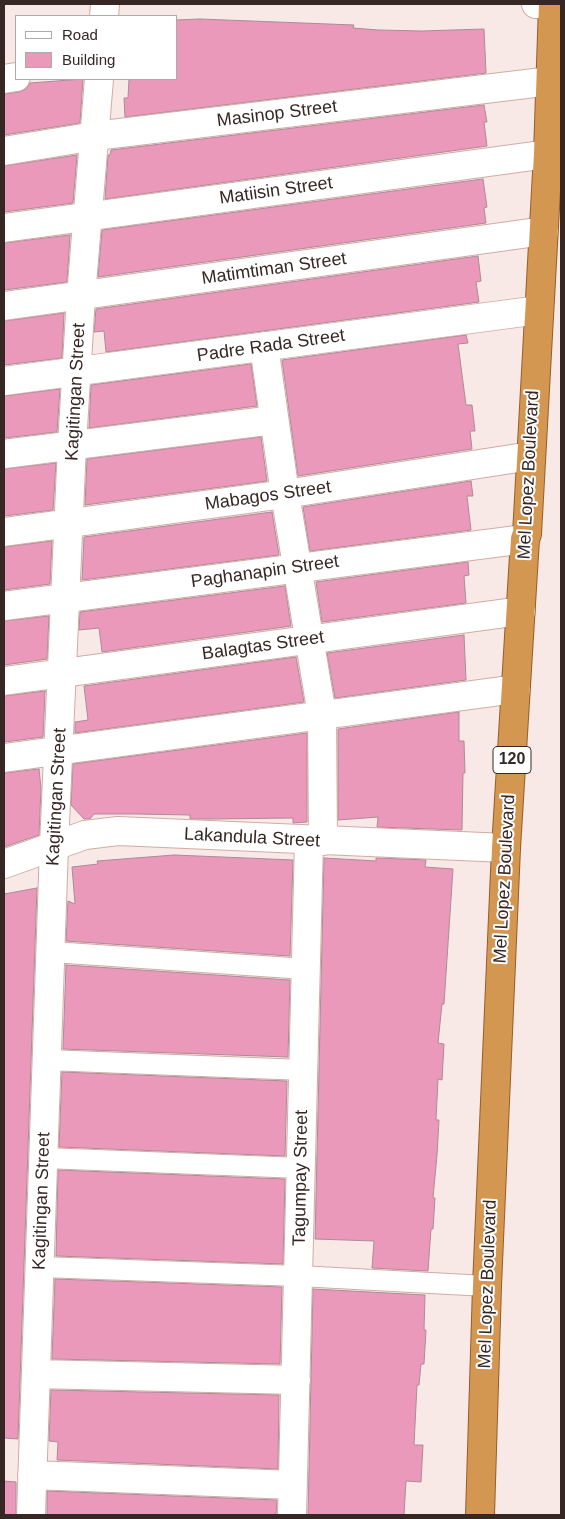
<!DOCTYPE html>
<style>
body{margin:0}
#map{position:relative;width:565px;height:1519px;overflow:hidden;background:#f9e9e6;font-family:Helvetica,sans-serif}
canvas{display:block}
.frame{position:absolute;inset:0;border:5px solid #362724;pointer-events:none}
.legend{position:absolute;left:15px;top:15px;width:162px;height:65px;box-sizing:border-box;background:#fff;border:1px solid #afa9a7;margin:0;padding:6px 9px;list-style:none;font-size:15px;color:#362724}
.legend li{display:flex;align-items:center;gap:10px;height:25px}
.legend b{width:25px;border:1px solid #afa9a7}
</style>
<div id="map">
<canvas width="565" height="1519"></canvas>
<div class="frame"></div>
<ul class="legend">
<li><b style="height:6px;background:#fff"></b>Road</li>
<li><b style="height:14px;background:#ea99ba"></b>Building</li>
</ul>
</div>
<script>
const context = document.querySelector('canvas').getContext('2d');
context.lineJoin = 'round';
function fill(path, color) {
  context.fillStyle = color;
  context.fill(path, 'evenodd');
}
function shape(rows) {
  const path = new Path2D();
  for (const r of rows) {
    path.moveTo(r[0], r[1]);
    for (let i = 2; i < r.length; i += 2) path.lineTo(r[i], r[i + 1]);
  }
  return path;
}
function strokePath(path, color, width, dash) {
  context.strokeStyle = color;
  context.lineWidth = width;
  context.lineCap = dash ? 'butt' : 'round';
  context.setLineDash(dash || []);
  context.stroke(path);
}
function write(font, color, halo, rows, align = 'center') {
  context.font = font + ' Helvetica,sans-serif';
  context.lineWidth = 4;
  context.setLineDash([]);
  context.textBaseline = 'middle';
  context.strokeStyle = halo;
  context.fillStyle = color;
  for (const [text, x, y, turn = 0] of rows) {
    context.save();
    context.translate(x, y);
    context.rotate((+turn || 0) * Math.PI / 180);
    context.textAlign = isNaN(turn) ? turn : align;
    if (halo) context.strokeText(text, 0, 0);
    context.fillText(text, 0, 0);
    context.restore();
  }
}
const building = shape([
 [200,19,354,25,353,28,378,30,422,31,484,29,486,73,125,117,124,98,128,98,129,79,176,79,176,20,200,19],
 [83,79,80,123,4,135,4,94,19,92,26,89,30,83,83,79],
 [484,105,487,122,484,122,487,146,105,199,108,155,110,155,111,150,484,105],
 [77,155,73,203,4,212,4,166,77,155],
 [483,179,487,207,484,208,486,223,98,277,102,230,483,179],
 [70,235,67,282,4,290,4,243,70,235],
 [478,256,481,281,476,282,479,302,106,352,104,331,94,332,96,309,478,256],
 [64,313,62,358,4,365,4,321,64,313],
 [466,335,468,343,458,344,466,405,472,405,475,431,470,431,472,449,298,476,282,360,466,335],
 [251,364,257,406,89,428,91,385,251,364],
 [60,389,57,432,4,438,4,396,60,389],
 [261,437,267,481,85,505,87,459,261,437],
 [56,463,53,510,4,516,4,469,56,463],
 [471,481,473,496,467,496,471,530,310,551,303,507,471,481],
 [272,512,279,555,82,580,84,537,272,512],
 [52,541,50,584,4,590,4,547,52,541],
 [468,562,469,575,464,576,466,603,322,622,316,582,468,562],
 [285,586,291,626,102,652,99,628,79,630,80,612,285,586],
 [49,616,47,659,4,665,4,621,49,616],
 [464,635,466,680,335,698,327,653,464,635],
 [296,657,304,702,75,733,75,722,88,720,84,686,296,657],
 [45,691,43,737,4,742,4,696,45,691],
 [459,712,459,741,464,741,465,773,463,773,462,830,377,827,378,817,338,820,338,729,459,712],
 [307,733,307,822,293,823,293,818,212,819,190,819,190,815,136,814,94,814,90,819,84,819,71,805,73,764,307,733],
 [39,769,41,788,39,835,4,847,4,773,39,769],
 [174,855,293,860,290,956,66,941,68,901,75,904,72,867,98,864,97,861,174,855],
 [324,858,376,861,376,858,426,860,425,867,453,869,444,1004,442,1004,438,1043,444,1044,442,1080,438,1079,436,1120,439,1120,437,1155,433,1198,435,1198,433,1229,431,1229,428,1271,372,1268,374,1241,315,1239,324,858],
 [37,888,18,1439,4,1438,4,894,37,888],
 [66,965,290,980,288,1057,63,1049,66,965],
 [62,1072,287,1081,285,1156,59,1147,62,1072],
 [58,1170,285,1179,283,1264,56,1256,58,1170],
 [55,1279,282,1287,280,1364,52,1359,55,1279],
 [313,1289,425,1295,424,1330,426,1330,424,1364,421,1364,419,1385,417,1385,414,1445,423,1445,421,1482,406,1481,404,1515,308,1515,313,1289],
 [51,1390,279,1395,278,1469,57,1460,58,1442,49,1441,51,1390],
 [4,1481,16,1482,16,1515,4,1515,4,1481],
 [47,1491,277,1500,276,1515,47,1515,47,1491]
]);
const pedestrian = shape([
 [52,952,306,969],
 [47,1060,304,1070],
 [44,1158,301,1168],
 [40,1267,299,1276,487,1286]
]);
const minor = shape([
 [104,16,105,4],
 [4,79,16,77],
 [4,151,95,136,551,81],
 [4,228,548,154],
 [4,306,544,231],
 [264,346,285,494,322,715,323,841],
 [4,381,539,310],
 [4,454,274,420],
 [4,532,285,494,531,456],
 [4,606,525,539],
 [4,681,521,611],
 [4,758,516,689],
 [36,1374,296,1380],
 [32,1475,293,1485],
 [31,1515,54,846,72,445,81,296,99,79],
 [292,1515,309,841]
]);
const tertiary = shape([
 [536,4,561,5],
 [4,864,85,835,118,831,506,848]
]);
const trunk = shape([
 [480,1515,487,1286,506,848,525,539,527,534,548,154,553,4]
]);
const shields = [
 [512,760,38]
];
const shieldNames = [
 ["120",512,760]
];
const streetNames = [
 ["Masinop Street",277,114,-7],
 ["Matiisin Street",276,191,-8],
 ["Matimtiman Street",274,269,-8],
 ["Padre Rada Street",271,346,-8],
 ["Kagitingan Street",76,392,-87],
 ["Mel Lopez Boulevard",529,475,-87],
 ["Mabagos Street",268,496,-8],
 ["Paghanapin Street",265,572,-8],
 ["Balagtas Street",263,646,-8],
 ["Kagitingan Street",57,797,-87],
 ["Lakandula Street",252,838,3],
 ["Mel Lopez Boulevard",505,879,-87],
 ["Tagumpay Street",301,1178,-89],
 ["Kagitingan Street",42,1201,-88],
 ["Mel Lopez Boulevard",488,1284,-88]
];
fill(building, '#ea99ba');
strokePath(building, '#ad8a97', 1);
strokePath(pedestrian, '#d2aba5', 22);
strokePath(minor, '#d2aba5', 30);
strokePath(tertiary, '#d2aba5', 30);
strokePath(trunk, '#965f26', 30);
strokePath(pedestrian, '#fff', 20);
strokePath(minor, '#fff', 28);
strokePath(tertiary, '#fff', 28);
strokePath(trunk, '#d49752', 28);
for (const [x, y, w] of shields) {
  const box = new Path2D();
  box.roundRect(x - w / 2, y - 13.5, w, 27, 4);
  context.fillStyle = '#fff';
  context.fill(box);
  strokePath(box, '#362724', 1);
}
write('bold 16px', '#362724', null, shieldNames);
write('18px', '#362724', '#fff', streetNames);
</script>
